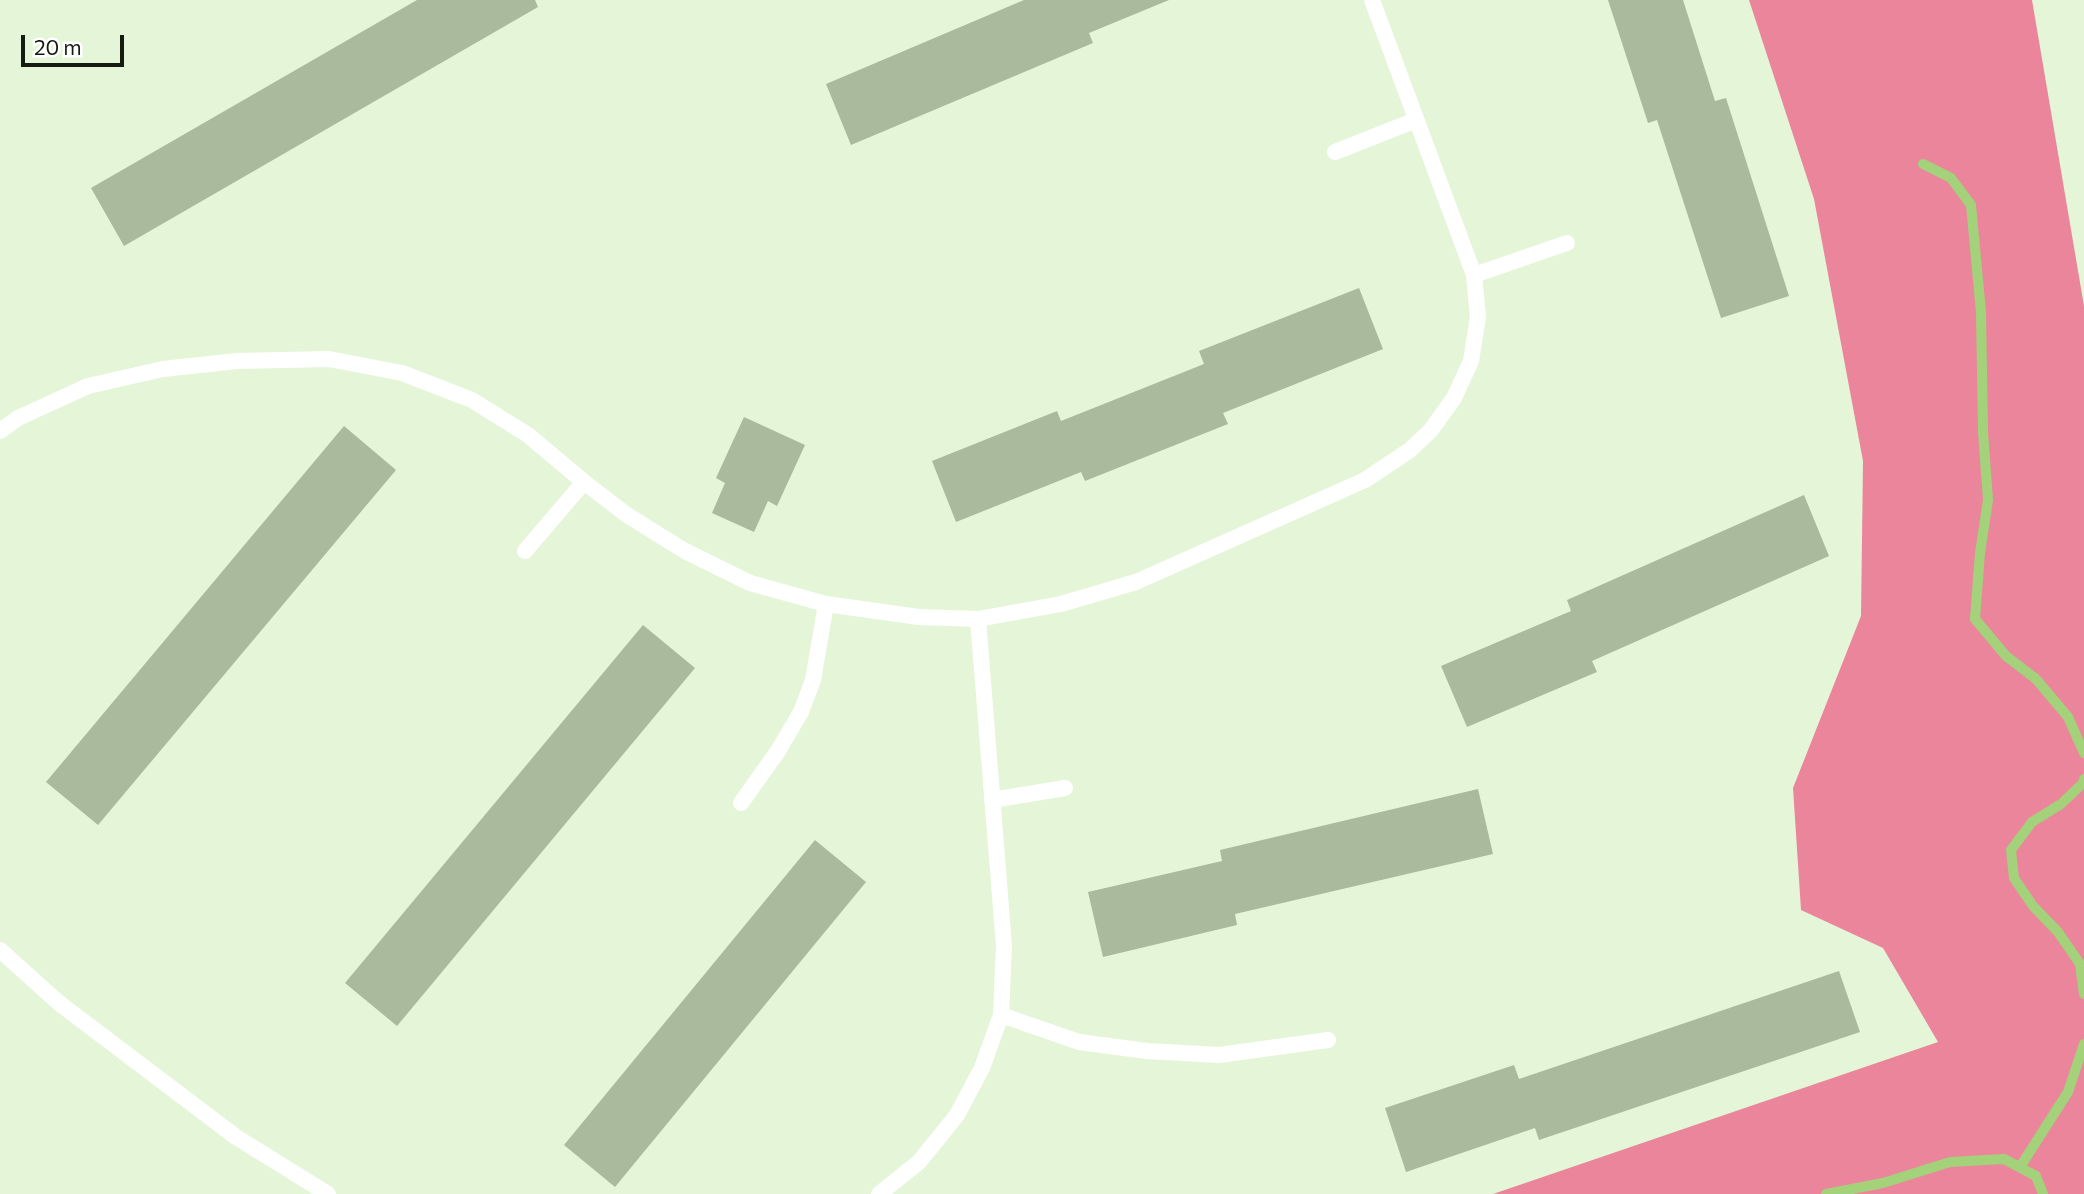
<!DOCTYPE html>
<style>
body{margin:0}
#map{position:relative;width:2084px;height:1194px;overflow:hidden;background:#e4f6d7;font-family:Commissioner,sans-serif}
canvas{display:block}
.scale{position:absolute;left:21px;top:35px;width:103px;height:32px;box-sizing:border-box;border:4px solid #151b10;border-top:0;padding-left:9px;font-size:21px;line-height:24px;white-space:nowrap;color:#151b10;-webkit-text-stroke:5px #fff;paint-order:stroke}
</style>
<div id="map">
<canvas width="2084" height="1194"></canvas>
<div class="scale">20 m</div>
</div>
<script>
const context = document.querySelector('canvas').getContext('2d');
context.lineJoin = 'round';
function fill(path, color) {
  context.fillStyle = color;
  context.fill(path, 'evenodd');
}
function shape(rows) {
  const path = new Path2D();
  for (const r of rows) {
    path.moveTo(r[0], r[1]);
    for (let i = 2; i < r.length; i += 2) path.lineTo(r[i], r[i + 1]);
  }
  return path;
}
function strokePath(path, color, width, dash) {
  context.strokeStyle = color;
  context.lineWidth = width;
  context.lineCap = dash ? 'butt' : 'round';
  context.setLineDash(dash || []);
  context.stroke(path);
}
const forest = shape([
 [1749,0,2032,0,2084,306,2084,1194,1493,1194,1938,1042,1883,948,1801,910,1793,788,1861,616,1863,461,1814,199]
]);
const stream = shape([
 [1923,164,1951,178,1971,205,1981,312,1983,432,1988,500,1980,553,1975,619,2006,656,2036,679,2068,717,2084,753],
 [2084,779,2083,783,2061,804,2032,822,2011,850,2014,878,2033,906,2058,932,2080,964,2084,994],
 [2020,1167,2068,1092,2084,1044],
 [1826,1194,1883,1183,1950,1162,2004,1159,2036,1176,2043,1194]
]);
const building = shape([
 [417,0,535,0,538,7,124,246,91,188],
 [1024,0,1169,0,1089,33,1093,43,851,145,826,84],
 [1608,0,1683,0,1715,101,1726,98,1789,296,1721,318,1657,120,1648,123],
 [1359,288,1383,349,1223,413,1228,424,1085,481,1081,472,956,522,932,461,1057,411,1061,421,1204,364,1199,351],
 [744,417,805,445,777,506,768,501,754,532,712,513,725,483,716,478],
 [344,426,396,470,98,825,46,782],
 [1804,495,1829,556,1592,661,1597,672,1467,727,1441,666,1571,611,1567,600],
 [643,625,695,668,397,1026,345,983],
 [1478,789,1493,854,1235,914,1237,925,1103,957,1088,892,1222,861,1220,850],
 [815,840,866,882,615,1187,564,1145],
 [1839,971,1860,1032,1539,1140,1535,1128,1406,1172,1385,1108,1514,1065,1519,1079]
]);
const service = shape([
 [1335,152,1416,120],
 [1474,275,1567,243],
 [0,431,18,418,88,386,163,369,237,361,329,359,402,373,472,400,528,435,584,482,627,515,685,551,750,583,826,604,919,617,978,619,1061,604,1136,582,1365,480,1410,450,1431,430,1454,398,1471,361,1478,317,1474,275,1372,0],
 [525,551,584,482],
 [992,800,1065,788],
 [741,803,778,751,801,712,813,680,826,604],
 [0,950,59,1003,236,1137,328,1194],
 [1001,1015,1079,1042,1147,1051,1219,1055,1328,1040],
 [879,1194,919,1162,957,1115,982,1068,1001,1015,1004,946,978,619]
]);
fill(forest, '#eb859c');
strokePath(stream, '#a3d27a', 10);
fill(building, '#a9ba9d');
strokePath(service, '#fff', 16);
</script>
